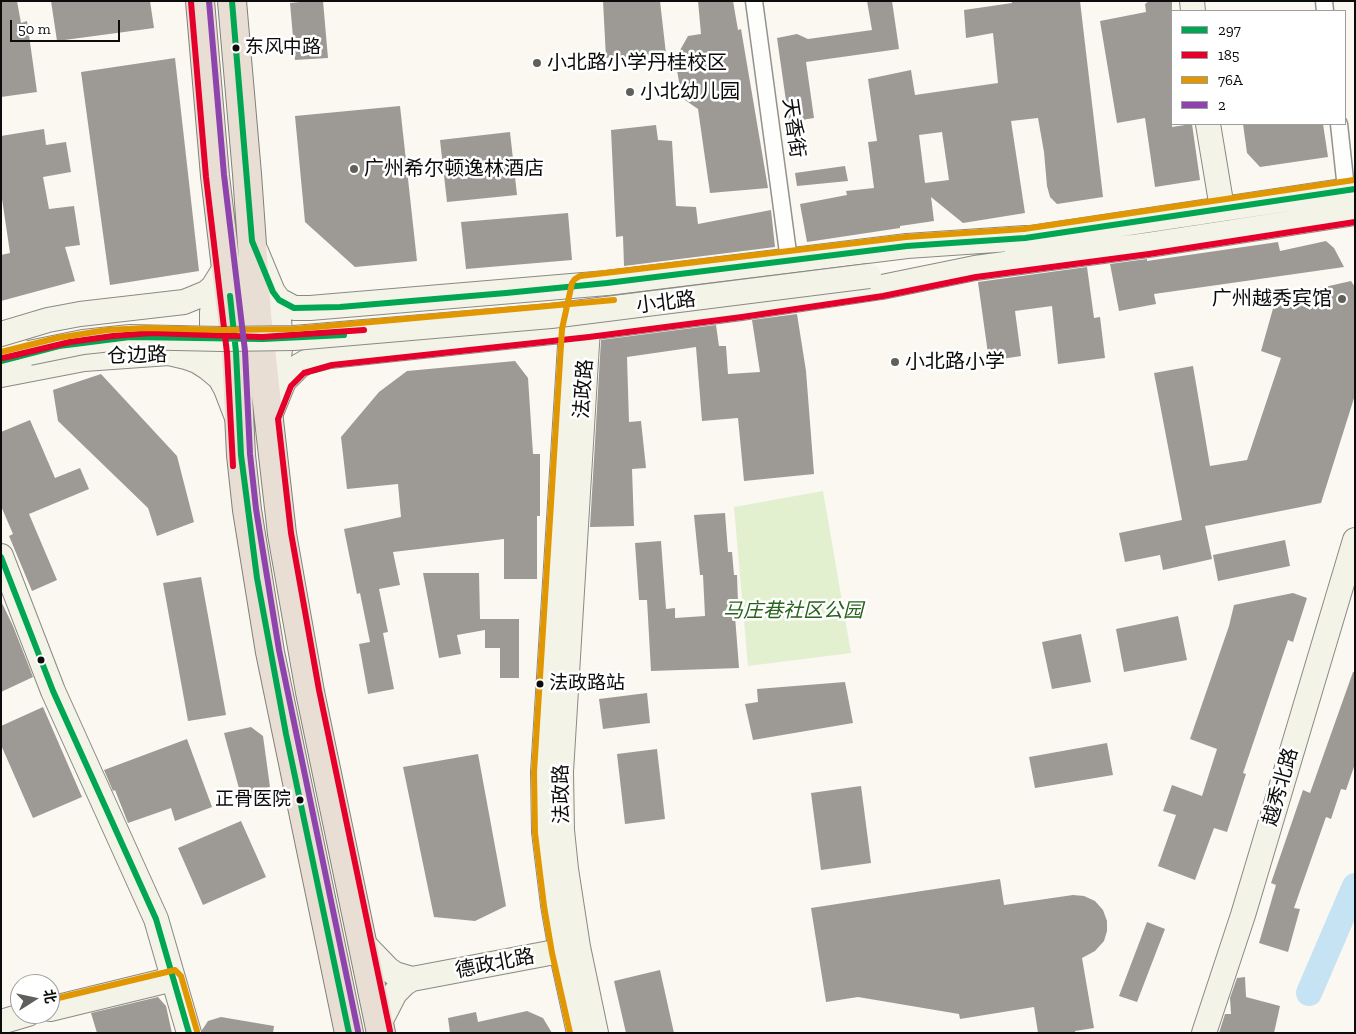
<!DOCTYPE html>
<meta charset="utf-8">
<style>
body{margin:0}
#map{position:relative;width:1356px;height:1034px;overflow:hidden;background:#faf8f0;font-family:"Zilla Slab","Noto Sans SC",serif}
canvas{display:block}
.frame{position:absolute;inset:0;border:2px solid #0c0c0c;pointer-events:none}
.legend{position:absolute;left:1171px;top:10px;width:175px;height:115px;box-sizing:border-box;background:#fff;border:1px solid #9e9e9e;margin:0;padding:6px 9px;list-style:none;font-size:15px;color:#0c0c0c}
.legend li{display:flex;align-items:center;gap:10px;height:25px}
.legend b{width:25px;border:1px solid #9e9e9e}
.north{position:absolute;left:10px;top:974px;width:50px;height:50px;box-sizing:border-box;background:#fff;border:1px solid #9e9e9e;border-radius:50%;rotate:80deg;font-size:14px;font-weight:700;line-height:20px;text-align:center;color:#0c0c0c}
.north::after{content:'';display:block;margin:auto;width:18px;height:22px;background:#5f5f5c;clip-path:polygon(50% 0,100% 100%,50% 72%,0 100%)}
.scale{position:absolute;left:10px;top:20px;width:110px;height:22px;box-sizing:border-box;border:2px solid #0c0c0c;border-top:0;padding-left:6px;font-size:15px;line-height:18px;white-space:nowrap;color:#0c0c0c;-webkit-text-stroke:4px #fff;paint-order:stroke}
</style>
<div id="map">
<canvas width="1356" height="1034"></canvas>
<div class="frame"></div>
<ul class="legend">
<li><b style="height:6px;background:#00a651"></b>297</li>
<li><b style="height:6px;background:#e4002b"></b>185</li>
<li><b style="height:6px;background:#e09701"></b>76A</li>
<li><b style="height:6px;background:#8e44ad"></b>2</li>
</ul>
<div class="north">北</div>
<div class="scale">50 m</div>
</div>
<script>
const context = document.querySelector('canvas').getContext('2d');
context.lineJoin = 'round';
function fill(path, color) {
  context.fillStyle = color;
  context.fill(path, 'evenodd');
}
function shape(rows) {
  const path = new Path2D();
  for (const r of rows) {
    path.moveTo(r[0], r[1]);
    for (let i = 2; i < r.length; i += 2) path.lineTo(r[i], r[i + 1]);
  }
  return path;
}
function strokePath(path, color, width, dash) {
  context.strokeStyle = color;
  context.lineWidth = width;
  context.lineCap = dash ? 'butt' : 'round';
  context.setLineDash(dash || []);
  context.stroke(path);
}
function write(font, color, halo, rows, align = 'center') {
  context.font = font + ' "Zilla Slab","Noto Sans SC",serif';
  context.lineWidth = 5;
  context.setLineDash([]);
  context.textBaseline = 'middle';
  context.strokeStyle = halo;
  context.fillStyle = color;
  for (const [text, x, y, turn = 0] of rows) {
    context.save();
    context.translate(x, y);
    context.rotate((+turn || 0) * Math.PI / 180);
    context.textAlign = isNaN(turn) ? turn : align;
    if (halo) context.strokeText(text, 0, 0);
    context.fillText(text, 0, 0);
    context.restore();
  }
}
const green = shape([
 [823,491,851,653,748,666,734,507]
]);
const river = shape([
 [1309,993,1355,886]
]);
const building = shape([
 [1,1,17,1,21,23,27,21,37,92,1,97],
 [51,1,150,1,154,28,57,41],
 [310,1,323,1,328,58,295,60,290,3],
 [603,1,660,1,666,54,606,58],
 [698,1,733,1,738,30,741,29,768,188,710,193,698,109,682,98,675,59,688,36,701,34],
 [867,1,892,1,899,49,806,62,814,118,789,122,777,38,797,34,808,39,872,30],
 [1012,1,1080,1,1103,197,1057,204,1050,197,1047,186,1044,152,1038,118,1011,121,1025,213,963,223,931,197,934,221,900,226,900,228,807,242,800,204,847,195,846,191,874,188,868,142,877,141,868,79,911,70,915,95,998,83,993,33,966,38,964,10,1012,3],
 [942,132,949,180,925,183,919,135],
 [1149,1,1172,1,1172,127,1192,124,1200,180,1155,187,1145,118,1117,123,1100,21,1146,12,1145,4],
 [175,58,199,271,110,285,81,72],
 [400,106,417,261,355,267,305,222,295,116],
 [1243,124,1323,124,1328,157,1260,167,1247,153],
 [656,125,658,140,672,141,676,206,696,207,698,224,771,210,775,247,624,266,623,236,616,237,611,130],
 [44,129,46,145,66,142,71,172,43,177,49,209,74,206,80,245,65,247,75,281,1,301,1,255,10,253,1,192,1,136],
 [510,132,517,195,447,202,440,140],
 [845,166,848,181,797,186,795,173],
 [568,213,572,260,466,269,461,222],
 [1326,241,1334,248,1344,267,1154,294,1156,304,1119,311,1110,264,1147,259,1147,261,1278,242,1280,251],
 [1087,267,1094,318,1100,317,1105,358,1058,364,1052,306,1015,311,1021,356,989,361,978,282],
 [1351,281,1355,287,1355,395,1321,503,1205,526,1212,559,1163,570,1160,555,1125,562,1119,533,1182,520,1154,373,1193,366,1210,466,1247,460,1281,358,1261,351,1276,298],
 [797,314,806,371,814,474,744,481,738,418,702,421,696,347,627,357,629,422,641,421,646,468,632,469,634,526,590,527,601,340,716,325,719,346,726,346,728,374,760,372,752,320],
 [515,361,528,378,533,454,540,454,540,516,537,516,537,579,504,579,504,539,393,552,400,585,379,589,388,632,383,633,394,689,368,694,359,644,370,642,360,593,357,594,344,529,401,517,398,484,347,489,341,437,379,392,407,371],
 [101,374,177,456,194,522,157,536,148,508,58,421,53,390],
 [30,420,55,478,80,468,89,489,29,514,57,580,32,591,9,536,13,534,1,506,1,432],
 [725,513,728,552,732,552,734,575,737,575,738,603,734,603,739,668,651,671,647,600,639,600,635,543,661,541,666,609,675,608,675,618,705,616,703,575,700,575,694,515],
 [1285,540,1290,566,1218,581,1213,555],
 [423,573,479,573,480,619,519,619,519,678,500,678,500,648,485,648,485,630,457,635,461,654,439,658],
 [201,577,226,715,188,721,163,583],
 [1293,593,1307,598,1293,642,1288,640,1243,773,1246,774,1227,832,1214,828,1195,880,1158,866,1176,815,1163,811,1172,785,1202,796,1217,749,1190,739,1229,626,1234,605],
 [1,601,13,626,33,677,1,692],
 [1178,616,1187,660,1124,672,1116,629],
 [1081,634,1091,682,1052,689,1042,642],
 [1353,672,1355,672,1355,764,1346,790,1341,789,1331,819,1326,817,1294,908,1300,909,1288,952,1259,943,1276,885,1271,883,1303,790,1310,793],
 [845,682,853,723,753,740,745,704,758,702,757,689],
 [647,693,650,723,603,729,599,699],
 [43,707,82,797,33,818,1,745,1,726],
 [251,727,263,736,270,787,241,796,224,733],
 [187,739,212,807,175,821,171,808,128,823,115,790,113,791,104,770],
 [1107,743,1113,775,1035,788,1029,757],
 [657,749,665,819,625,824,617,754],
 [478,754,506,906,475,921,434,917,403,767],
 [861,786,871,863,821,870,811,793],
 [241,821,266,877,203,905,178,848],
 [1000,879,1004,905,1073,895,1084,896,1095,901,1103,910,1107,921,1107,931,1104,941,1095,951,1082,958,1094,1028,1075,1031,1075,1033,1038,1033,1034,1007,960,1019,959,1014,858,997,826,1002,811,908],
 [1147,922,1165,929,1137,1002,1119,996],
 [660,970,674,1033,626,1033,614,981],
 [1245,977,1246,997,1280,1006,1274,1033,1219,1033,1225,1014,1231,1014,1230,998,1237,978],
 [158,997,166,1006,172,1033,97,1033,91,1013],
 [527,1011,543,1018,552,1033,450,1033,448,1018,476,1012,478,1022],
 [221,1017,274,1026,273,1033,202,1033,202,1030,208,1021]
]);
const street = shape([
 [754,1,789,260],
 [1324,1,1325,11],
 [1339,124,1346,189]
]);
const secondary = shape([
 [1192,1,1193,11],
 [1208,124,1222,208],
 [1010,241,1355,189],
 [256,251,273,292,279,300,294,308,310,308,607,283,907,246,1025,238],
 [222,277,212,312,212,334,215,353,228,382],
 [269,289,279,320,281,342,274,394],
 [586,314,588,328,561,772,562,830,566,869,578,947,596,1033],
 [574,316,570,345,543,772,544,832,553,905,561,951,579,1033],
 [1,334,48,320,80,314,184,302,206,293,213,287,226,266],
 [1,375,84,359,169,353,186,357,197,361,208,368,220,378,226,389,236,415],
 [269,418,284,381,299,366,306,362,330,356,588,328,741,308,882,287,975,268,1148,245,1355,213],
 [1,556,53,691,156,919,189,1033],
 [361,941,388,969,395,974,412,979],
 [50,1009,173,979],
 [1,1022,28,1014],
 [379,1024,395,993,405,983,412,979,576,948],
 [1204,1033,1243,915,1355,540]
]);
const highway = shape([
 [200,1,215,176,236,352,241,455,247,510,270,652,349,1033],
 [232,1,247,174,257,315,282,534,310,692,381,1033]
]);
const secondaryBridge = shape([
 [29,353,83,342,130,337,222,339,294,338,551,316,869,276]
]);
const bus1 = shape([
 [232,1,252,241,273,292,279,300,294,308,340,307,506,293,607,283,907,246,1025,238,1355,189],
 [230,296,236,352,241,455,257,578,286,734,349,1033],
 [1,361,59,346,130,337,263,339,344,335],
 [1,557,53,691,156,919,189,1033]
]);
const bus2 = shape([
 [191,2,206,177,227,353,233,466],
 [3,358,70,342,113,336,152,333,262,337,364,330],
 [390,1031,319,690,291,533,278,419,291,386,304,373,332,365,589,337,742,317,883,296,976,277,1149,254,1355,222]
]);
const bus3 = shape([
 [1,352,57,338,107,330,147,328,222,330,294,329,614,300],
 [50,1000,175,970,181,976,197,1031],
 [570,1033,552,953,544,906,535,833,534,772,562,329,572,283,575,279,580,276,906,237,1024,229,1354,180]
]);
const bus4 = shape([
 [209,1,224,175,245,351,250,454,256,509,279,650,358,1031]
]);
const markers = [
 [236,48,4.5,"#0c0c0c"],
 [537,63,5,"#5f5f5c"],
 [630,92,5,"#5f5f5c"],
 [354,169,5,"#5f5f5c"],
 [1342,299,5,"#5f5f5c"],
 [895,362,5,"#5f5f5c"],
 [41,660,4.5,"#0c0c0c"],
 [540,684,4.5,"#0c0c0c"],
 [300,800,4.5,"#0c0c0c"]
];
const busNames = [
 ["东风中路",245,48],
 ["法政路站",549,684],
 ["正骨医院",291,800,"right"]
];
const poiNames = [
 ["小北路小学丹桂校区",547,63],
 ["小北幼儿园",640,92],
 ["广州希尔顿逸林酒店",364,169],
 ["广州越秀宾馆",1332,299,"right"],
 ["小北路小学",905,362]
];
const streetNames = [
 ["天香街",793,128,82],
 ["小北路",666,303,-7],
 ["仓边路",137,356,-2],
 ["法政路",584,389,-86],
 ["越秀北路",1281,787,-74],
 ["法政路",562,794,-91],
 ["德政北路",495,964,-11]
];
const parkNames = [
 ["马庄巷社区公园",793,611]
];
fill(green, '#e2f0d0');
strokePath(river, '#c6e3f4', 26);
fill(building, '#9d9a96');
strokePath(street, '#93928f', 19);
strokePath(secondary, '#8a8985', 26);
strokePath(highway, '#80807c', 30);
strokePath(street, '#fefefd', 16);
strokePath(secondary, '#f4f3e8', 24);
strokePath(highway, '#e9ded4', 28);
strokePath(secondaryBridge, '#8a8985', 26, []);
strokePath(secondaryBridge, '#f4f3e8', 24);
strokePath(bus1, '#00a651', 6);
strokePath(bus2, '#e4002b', 6);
strokePath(bus3, '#e09701', 6);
strokePath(bus4, '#8e44ad', 6);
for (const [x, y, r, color] of markers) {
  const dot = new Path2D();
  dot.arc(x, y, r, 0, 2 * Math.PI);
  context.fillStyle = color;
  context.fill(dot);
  strokePath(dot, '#fff', 2);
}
write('19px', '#0c0c0c', '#fff', busNames, 'left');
write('20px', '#0c0c0c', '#fff', poiNames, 'left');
write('20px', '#0c0c0c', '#fff', streetNames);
write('italic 20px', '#29631d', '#fff', parkNames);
</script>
